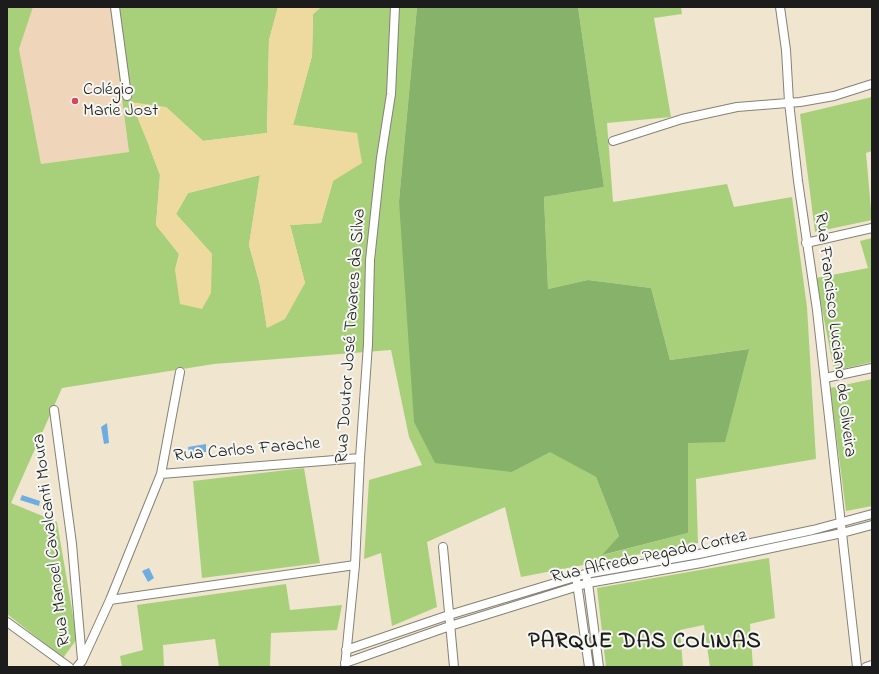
<!DOCTYPE html>
<meta charset="utf-8">
<style>
body{margin:0}
#map{position:relative;width:879px;height:674px;overflow:hidden;background:#f0e6cf;font-family:"Indie Flower",sans-serif}
canvas{display:block}
.frame{position:absolute;inset:0;border:8px solid #1c1c1c;pointer-events:none}
</style>
<div id="map">
<canvas width="879" height="674"></canvas>
<div class="frame"></div>
</div>
<script>
const context = document.querySelector('canvas').getContext('2d');
context.lineJoin = 'round';
function fill(path, color) {
  context.fillStyle = color;
  context.fill(path, 'evenodd');
}
function shape(rows) {
  const path = new Path2D();
  for (const r of rows) {
    path.moveTo(r[0], r[1]);
    for (let i = 2; i < r.length; i += 2) path.lineTo(r[i], r[i + 1]);
  }
  return path;
}
function strokePath(path, color, width, dash) {
  context.strokeStyle = color;
  context.lineWidth = width;
  context.lineCap = dash ? 'butt' : 'round';
  context.setLineDash(dash || []);
  context.stroke(path);
}
function write(font, color, halo, rows, align = 'center') {
  context.font = font + ' "Indie Flower",sans-serif';
  context.lineWidth = 4;
  context.setLineDash([]);
  context.textBaseline = 'middle';
  context.strokeStyle = halo;
  context.fillStyle = color;
  for (const [text, x, y, turn = 0] of rows) {
    context.save();
    context.translate(x, y);
    context.rotate((+turn || 0) * Math.PI / 180);
    context.textAlign = isNaN(turn) ? turn : align;
    if (halo) context.strokeText(text, 0, 0);
    context.fillText(text, 0, 0);
    context.restore();
  }
}
const built = shape([
 [33,7,110,7,129,152,41,164,19,49]
]);
const green = shape([
 [7,7,33,7,19,49,41,164,129,152,110,7,278,7,269,40,267,133,203,141,166,107,149,146,160,175,156,225,179,254,175,270,212,254,176,214,188,193,260,175,249,245,260,285,267,328,305,283,290,225,321,223,333,181,357,134,293,125,312,56,313,14,321,7,417,7,399,201,512,472,550,451,596,477,619,536,603,555,688,533,688,443,748,349,670,360,651,288,588,280,548,289,544,197,604,187,578,7,681,7,682,14,654,18,671,117,607,123,613,202,727,184,734,207,792,197,807,307,816,459,696,479,698,543,521,577,505,507,427,542,437,607,392,626,381,553,364,559,369,480,422,465,409,437,391,350,214,364,62,388,11,503,57,522,77,639,63,658,7,614],
 [872,97,872,151,866,153,872,220,815,232,800,114],
 [872,238,872,362,834,371,816,278,868,268,860,241],
 [872,379,872,506,846,511,830,388],
 [304,468,320,563,202,578,193,481],
 [769,558,775,618,750,624,753,667,710,667,704,625,680,630,683,667,606,667,597,588],
 [286,584,290,610,342,605,337,630,271,633,270,667,219,667,215,639,163,645,164,667,122,667,120,656,143,650,137,605]
]);
const forest = shape([
 [417,7,578,7,604,187,544,197,548,289,588,280,651,288,670,360,749,349,725,442,688,443,688,533,602,555,619,536,596,477,550,452,512,472,435,463,414,422,399,201]
]);
const sand = shape([
 [278,7,321,7,313,14,312,56,293,125,357,133,362,163,333,181,321,223,290,225,305,283,285,319,267,328,260,285,249,245,260,175,188,193,176,214,212,254,211,293,202,309,180,304,175,270,179,254,156,225,160,175,149,146,131,102,166,107,203,141,267,133,269,40]
]);
const water = shape([
 [107,423,109,443,104,444,101,427],
 [206,444,206,452,189,452,188,447],
 [22,495,40,501,39,506,20,500],
 [149,568,154,578,148,582,142,571]
]);
const street = shape([
 [115,7,127,96],
 [780,7,786,50,789,102,798,181,817,310,857,667],
 [613,141,682,119,714,112,737,107,800,102,834,96,872,84],
 [806,243,872,228],
 [825,378,872,368],
 [54,410,72,544,82,660],
 [161,474,360,458],
 [443,547,454,667],
 [587,579,588,583,599,667],
 [577,583,589,667],
 [110,600,355,565],
 [7,622,69,667],
 [346,650,449,615,585,574,699,554,813,530,872,514],
 [345,663,450,626,588,583,701,563,842,533,872,525],
 [77,667,82,661,110,600,161,474,180,372],
 [345,667,355,565,360,458,368,344,370,260,381,158,391,94,395,7],
 [866,667,872,665]
]);
const markers = [
 [75,101,4,"#d1495b"]
];
const poiNames = [
 ["Colégio",83,91],
 ["Marie Jost",83,112]
];
const streetNames = [
 ["Rua Francisco Luciano de Oliveira",834,335,83],
 ["Rua Doutor José Tavares da Silva",352,336,-86],
 ["Rua Carlos Farache",247,451,-5],
 ["Rua Manoel Cavalcanti Moura",53,540,-97],
 ["Rua Alfredo Pegado Cortez",649,558,-12]
];
const districtNames = [
 ["PARQUE DAS COLINAS",645,643]
];
fill(built, '#efd6bb');
fill(green, '#a8d07a');
fill(forest, '#86b26a');
fill(sand, '#eeda9e');
fill(water, '#6eade1');
strokePath(street, '#868176', 10);
strokePath(street, '#fff', 8);
for (const [x, y, r, color] of markers) {
  const dot = new Path2D();
  dot.arc(x, y, r, 0, 2 * Math.PI);
  context.fillStyle = color;
  context.fill(dot);
  strokePath(dot, '#f6f6f2', 1.5);
}
write('18px', '#1c1c1c', '#f6f6f2', poiNames, 'left');
write('18px', '#1c1c1c', '#f6f6f2', streetNames);
context.letterSpacing = '1px';
write('bold 22px', '#1c1c1c', '#f6f6f2', districtNames);
context.letterSpacing = '0px';
</script>
